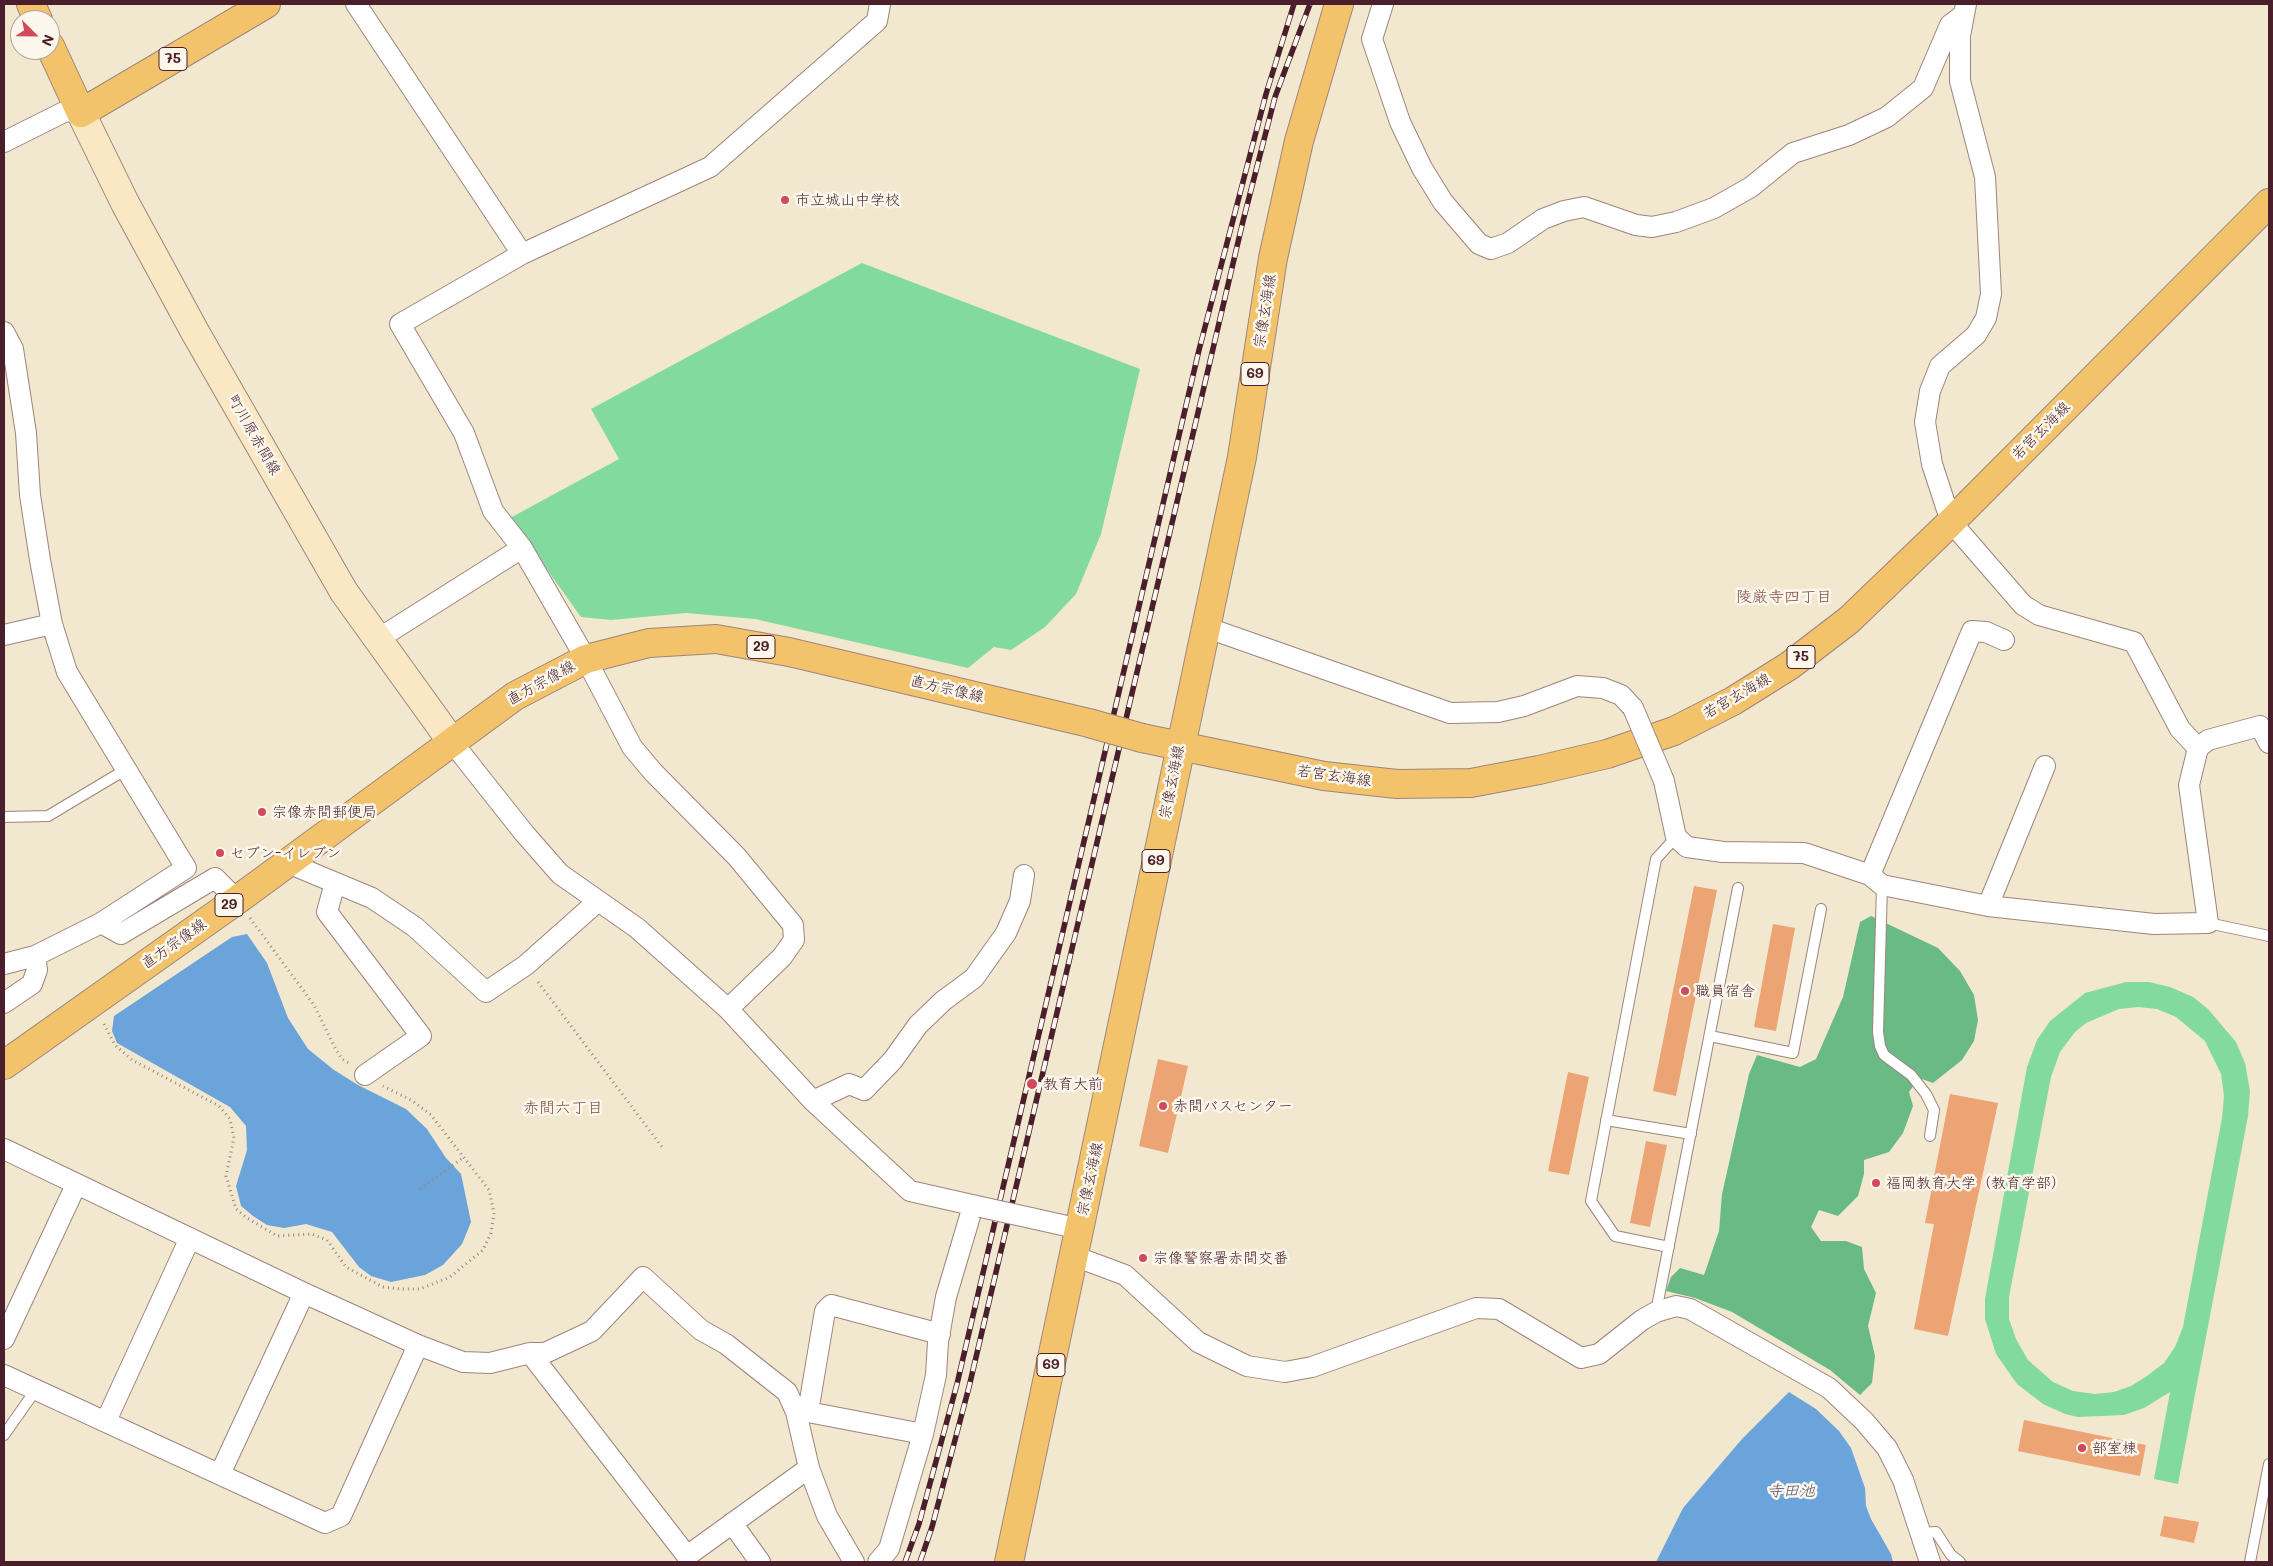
<!DOCTYPE html>
<meta charset="utf-8">
<style>
body{margin:0}
#map{position:relative;width:2273px;height:1566px;overflow:hidden;background:#f2e8cf;font-family:Mali,sans-serif}
canvas{display:block}
.frame{position:absolute;inset:0;border:5px solid #4a1f2b;pointer-events:none}
.north{position:absolute;left:10px;top:10px;width:50px;height:50px;box-sizing:border-box;background:#fbf7ec;border:1px solid #b4a19f;border-radius:50%;rotate:113deg;font-size:14px;font-weight:700;line-height:20px;text-align:center;color:#4a1f2b}
.north::after{content:'';display:block;margin:auto;width:18px;height:22px;background:#d1495b;clip-path:polygon(50% 0,100% 100%,50% 72%,0 100%)}
</style>
<div id="map">
<canvas width="2273" height="1566"></canvas>
<div class="frame"></div>
<div class="north">N</div>
</div>
<script>
const context = document.querySelector('canvas').getContext('2d');
context.lineJoin = 'round';
function fill(path, color) {
  context.fillStyle = color;
  context.fill(path, 'evenodd');
}
function shape(rows) {
  const path = new Path2D();
  for (const r of rows) {
    path.moveTo(r[0], r[1]);
    for (let i = 2; i < r.length; i += 2) path.lineTo(r[i], r[i + 1]);
  }
  return path;
}
function strokePath(path, color, width, dash) {
  context.strokeStyle = color;
  context.lineWidth = width;
  context.lineCap = dash ? 'butt' : 'round';
  context.setLineDash(dash || []);
  context.stroke(path);
}
function write(font, color, halo, rows, align = 'center') {
  context.font = font + ' Mali,"Klee One",sans-serif';
  context.lineWidth = 5;
  context.setLineDash([]);
  context.textBaseline = 'middle';
  context.strokeStyle = halo;
  context.fillStyle = color;
  for (const [text, x, y, turn = 0] of rows) {
    context.save();
    context.translate(x, y);
    context.rotate((+turn || 0) * Math.PI / 180);
    context.textAlign = isNaN(turn) ? turn : align;
    if (halo) context.strokeText(text, 0, 0);
    context.fillText(text, 0, 0);
    context.restore();
  }
}
const green = shape([
 [862,263,1140,369,1101,534,1076,594,1045,627,1011,650,994,647,968,668,755,619,686,613,611,620,581,617,510,518,619,459,591,409],
 [2126,982,2149,982,2170,987,2193,997,2208,1009,2236,1042,2245,1063,2250,1091,2248,1116,2178,1484,2154,1479,2170,1392,2144,1408,2124,1415,2078,1417,2065,1414,2043,1404,2017,1384,1996,1354,1985,1319,1985,1299,2027,1067,2037,1040,2050,1021,2085,993],
 [2138,1007,2157,1009,2176,1017,2205,1041,2221,1074,2224,1096,2222,1118,2183,1327,2175,1347,2164,1363,2147,1376,2131,1386,2114,1392,2095,1394,2073,1391,2053,1382,2028,1360,2016,1339,2009,1319,2009,1297,2051,1077,2060,1052,2075,1032,2086,1023,2119,1009]
]);
const forest = shape([
 [1871,916,1938,948,1960,971,1974,995,1978,1020,1974,1041,1962,1060,1933,1083,1919,1078,1909,1092,1913,1106,1903,1133,1889,1152,1864,1160,1864,1174,1858,1196,1838,1216,1819,1210,1811,1227,1821,1241,1846,1241,1862,1247,1864,1269,1876,1293,1868,1326,1875,1356,1872,1383,1860,1395,1830,1370,1732,1312,1695,1298,1666,1291,1671,1277,1680,1268,1704,1275,1719,1231,1722,1194,1749,1074,1757,1055,1800,1067,1816,1059,1843,997,1860,922]
]);
const water = shape([
 [247,934,267,963,288,1018,308,1049,334,1070,358,1085,406,1109,427,1129,446,1158,461,1174,471,1222,462,1244,443,1265,425,1275,391,1282,371,1276,359,1267,332,1232,306,1224,284,1228,267,1225,253,1216,241,1206,236,1186,247,1150,246,1126,230,1107,117,1043,112,1031,114,1016,232,937],
 [1789,1392,1816,1409,1839,1431,1851,1448,1865,1488,1866,1506,1871,1519,1891,1554,1893,1562,1656,1562,1683,1508,1742,1439]
]);
const building = shape([
 [1694,886,1717,890,1676,1096,1653,1091],
 [1773,924,1795,928,1776,1031,1754,1027],
 [1158,1059,1188,1066,1168,1153,1139,1146],
 [1568,1072,1589,1077,1569,1175,1548,1171],
 [1950,1094,1998,1103,1948,1336,1914,1329,1934,1224,1925,1223],
 [1646,1141,1667,1145,1650,1227,1630,1223],
 [2024,1420,2146,1445,2140,1476,2018,1451],
 [2164,1516,2199,1522,2194,1543,2160,1536]
]);
const path = shape([
 [250,918,314,1005,334,1046,342,1059,349,1063],
 [538,982,662,1147],
 [104,1024,115,1045,132,1060,219,1106,230,1119,234,1138,226,1176,236,1209,247,1218,277,1236,312,1234,327,1240,346,1267,383,1287,401,1289,420,1289,450,1277,483,1250,491,1233,494,1213,489,1190,431,1115,411,1100,383,1086],
 [420,1189,464,1157]
]);
const service = shape([
 [4,817,48,816,125,770],
 [1882,885,1878,1032,1880,1046,1884,1055,1911,1075,1926,1094,1934,1110,1930,1136],
 [2208,923,2269,936],
 [1710,1036,1793,1053,1821,909],
 [1606,1120,1691,1134],
 [1669,1247,1615,1236,1591,1201,1656,859,1676,837],
 [1656,1312,1738,888],
 [4,1435,35,1391],
 [1920,1533,1936,1532,1951,1555,1960,1562],
 [2250,1562,2269,1464]
]);
const minor = shape([
 [356,4,522,254],
 [1383,4,1372,39,1400,122,1422,168,1443,202,1479,244,1491,249,1508,243,1543,219,1564,211,1584,207,1636,225,1652,227,1676,222,1714,208,1751,187,1793,153,1849,135,1887,117,1923,88,1950,25,1963,15],
 [1966,4,1960,36,1960,81,1985,177,1991,294,1986,318,1976,335,1940,366,1930,391,1925,422,1932,464,1951,522,2023,605,2039,615,2134,642,2180,729,2198,748],
 [4,142,66,111,81,113],
 [4,332,13,349,26,433,30,495,40,560,52,624,67,672,186,868,101,923,35,956,4,964],
 [1205,627,1450,713,1498,712,1524,706,1577,686,1603,688,1621,695,1633,708],
 [4,635,52,624],
 [378,639,522,548],
 [452,742,524,833,560,874,637,928,728,1009,813,1101,910,1191,981,1207],
 [1664,781,1676,837,1687,847,1723,852,1804,853,1870,875,1882,885,1988,906,2154,924,2208,923,2189,785,2198,748,2208,740,2260,726,2269,743],
 [288,863,372,898,415,927,486,992,526,965,597,902],
 [1870,875,1972,631,1986,632,2004,640],
 [335,883,327,912,421,1036,365,1075],
 [1988,906,2045,766],
 [101,923,121,934,215,878,237,900],
 [4,1003,32,984,37,970,35,956],
 [728,1009,782,957,794,940,793,925,737,857,653,772,632,747,586,659,522,548,493,511,464,433,400,324,522,254,710,167,877,21,880,4],
 [813,1101,849,1084,864,1090,893,1060,918,1025,943,1001,974,978,1006,933,1020,901,1024,875],
 [4,1149,304,1293,418,1345,463,1362,490,1363,530,1353,545,1353,592,1331,643,1277,701,1330,726,1344,787,1392,796,1412,809,1468,827,1516,854,1562],
 [1031,1218,1080,1229],
 [1074,1256,1125,1275,1198,1342,1247,1366,1285,1372,1312,1367,1476,1308,1499,1309,1581,1358,1599,1354,1642,1320,1656,1312,1676,1306,1690,1309,1829,1388,1864,1421,1887,1448,1903,1480,1930,1562],
 [4,1339,76,1185],
 [530,1353,687,1556,809,1468],
 [4,1375,325,1523,341,1516,418,1345],
 [796,1412,808,1412,923,1434],
 [808,1412,825,1311,831,1305,940,1334],
 [106,1421,190,1238],
 [220,1474,304,1293],
 [732,1523,760,1562],
 [878,1562,889,1549,923,1434,936,1375,938,1342,946,1297,973,1206]
]);
const secondary = shape([
 [81,113,125,203,195,332,344,592,452,742]
]);
const primary = shape([
 [31,4,38,20],
 [50,46,81,113,266,4],
 [1142,738,1324,776,1397,784,1471,783,1539,770,1607,754,1674,731,1733,701,1789,666,1849,620,1951,522,2269,203],
 [4,1065,237,900,515,696,586,659,649,643,716,639,789,652,1089,723],
 [1009,1562,1242,457,1273,258,1299,141,1339,4]
]);
const rail = shape([
 [905,1562,919,1524,957,1384,1199,350,1266,94,1294,4],
 [920,1562,932,1527,969,1387,1243,221,1275,97,1310,4]
]);
const minorBridge = shape([
 [1633,708,1664,781],
 [981,1207,1031,1218]
]);
const primaryBridge = shape([
 [1089,723,1142,738]
]);
const markers = [
 [785,200,5,"#d1495b"],
 [262,812,5,"#d1495b"],
 [220,853,5,"#d1495b"],
 [1685,991,5,"#d1495b"],
 [1032,1084,6,"#d1495b"],
 [1163,1106,5,"#d1495b"],
 [1876,1183,5,"#d1495b"],
 [1143,1258,5,"#d1495b"],
 [2082,1448,5,"#d1495b"]
];
const shields = [
 [173,59,28],
 [1255,374,28],
 [761,647,28],
 [1801,657,28],
 [1156,861,28],
 [229,905,28],
 [1051,1365,28]
];
const shieldNames = [
 ["75",173,59],
 ["69",1255,374],
 ["29",761,647],
 ["75",1801,657],
 ["69",1156,861],
 ["29",229,905],
 ["69",1051,1365]
];
const poiNames = [
 ["市立城山中学校",795,200],
 ["宗像赤間郵便局",272,812],
 ["セブン-イレブン",230,853],
 ["職員宿舎",1695,991],
 ["教育大前",1043,1084],
 ["赤間バスセンター",1173,1106],
 ["福岡教育大学（教育学部）",1886,1183],
 ["宗像警察署赤間交番",1153,1258],
 ["部室棟",2092,1448]
];
const streetNames = [
 ["宗像玄海線",1265,311,-81],
 ["若宮玄海線",2041,431,-45],
 ["町川原赤間線",254,435,60],
 ["直方宗像線",541,683,-29],
 ["直方宗像線",947,689,13],
 ["若宮玄海線",1737,696,-30],
 ["若宮玄海線",1334,776,8],
 ["宗像玄海線",1172,782,-79],
 ["直方宗像線",174,944,-35],
 ["宗像玄海線",1090,1179,-78]
];
const neighbourhoodNames = [
 ["陵厳寺四丁目",1784,597],
 ["赤間六丁目",563,1108]
];
const waterNames = [
 ["寺田池",1791,1491]
];
fill(green, '#83da9f');
fill(forest, '#6aba86');
fill(water, '#6aa4da');
fill(building, '#eca475');
strokePath(service, '#9e847d', 12);
strokePath(minor, '#9e847d', 22);
strokePath(secondary, '#9e847d', 30);
strokePath(primary, '#9e847d', 30);
strokePath(path, '#9e847d', 3, [1, 4]);
strokePath(service, '#fff', 10);
strokePath(minor, '#fff', 20);
strokePath(secondary, '#fae7c3', 28);
strokePath(primary, '#f2c36a', 28);
strokePath(rail, '#4a1f2b', 5.5);
strokePath(rail, '#fbf7ec', 4, [11]);
strokePath(minorBridge, '#9e847d', 22, []);
strokePath(primaryBridge, '#9e847d', 30, []);
strokePath(minorBridge, '#fff', 20);
strokePath(primaryBridge, '#f2c36a', 28);
for (const [x, y, r, color] of markers) {
  const dot = new Path2D();
  dot.arc(x, y, r, 0, 2 * Math.PI);
  context.fillStyle = color;
  context.fill(dot);
  strokePath(dot, '#fbf7ec', 2);
}
for (const [x, y, w] of shields) {
  const box = new Path2D();
  box.roundRect(x - w / 2, y - 11.5, w, 23, 4);
  context.fillStyle = '#fbf7ec';
  context.fill(box);
  strokePath(box, '#4a1f2b', 1);
}
write('bold 14px', '#4a1f2b', null, shieldNames);
write('15px', '#4a1f2b', '#fbf7ec', poiNames, 'left');
write('15px', '#4a1f2b', '#fbf7ec', streetNames);
write('16px', '#834e45', '#fbf7ec', neighbourhoodNames);
write('italic 16px', '#575471', '#fbf7ec', waterNames);
</script>
